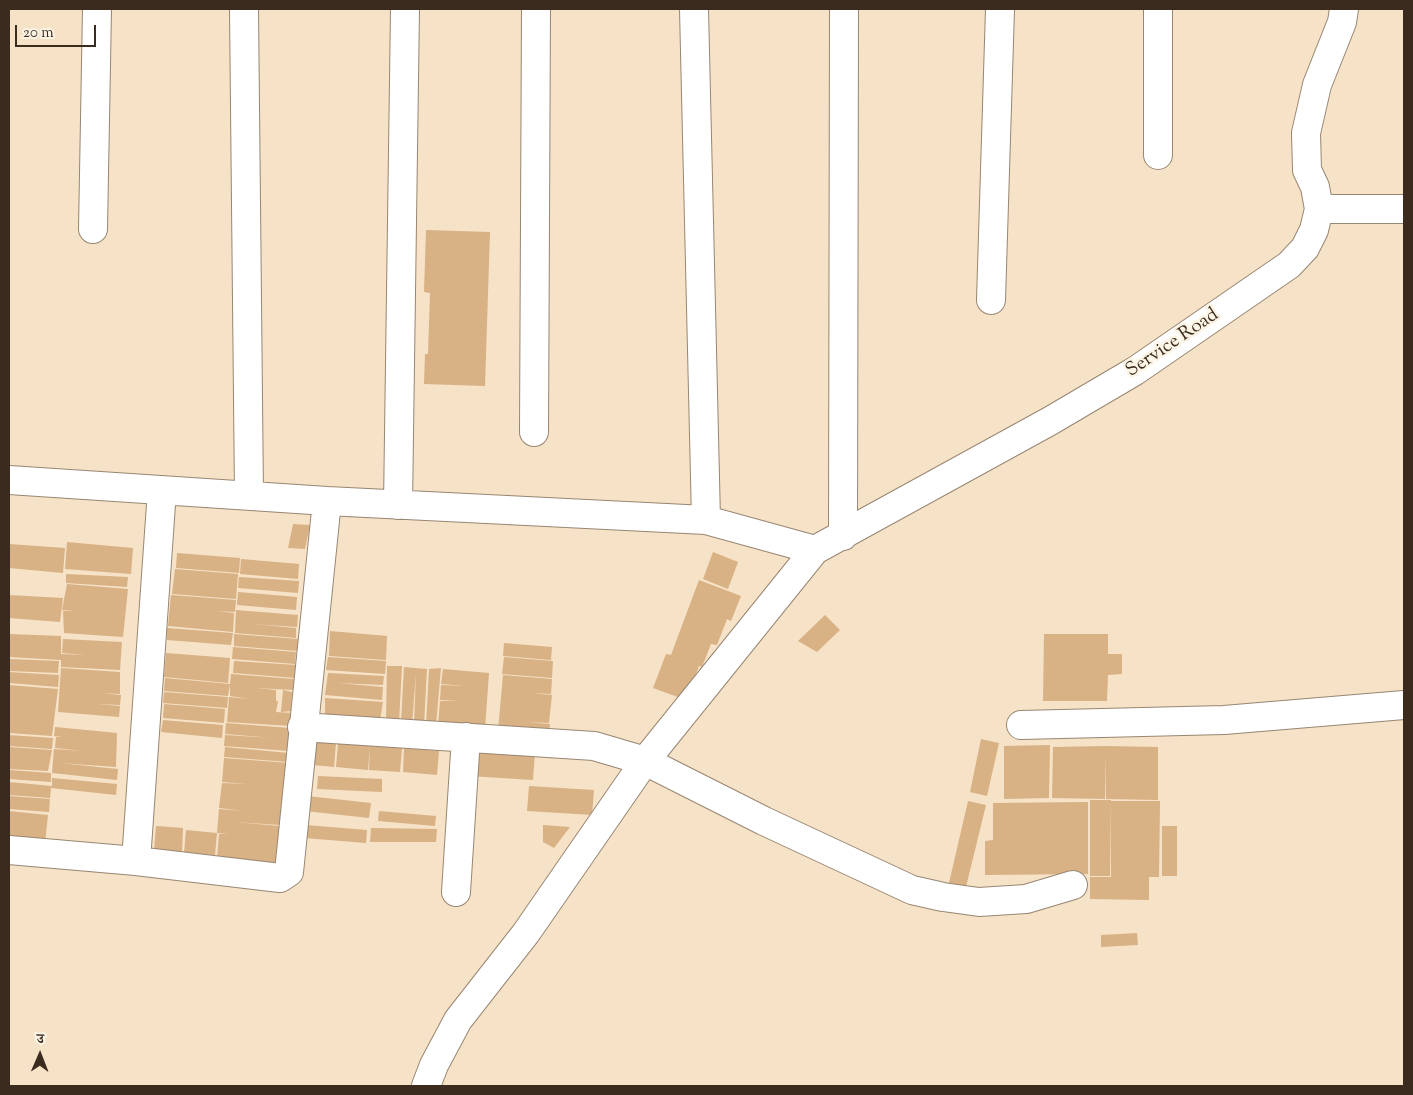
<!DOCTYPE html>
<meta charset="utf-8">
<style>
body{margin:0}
#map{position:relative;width:1413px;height:1095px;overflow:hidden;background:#f6e2c7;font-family:"Sorts Mill Goudy","Noto Serif Devanagari",serif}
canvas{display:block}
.frame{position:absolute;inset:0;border:10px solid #3b2a1e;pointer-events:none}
.north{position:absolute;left:15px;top:1030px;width:50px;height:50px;-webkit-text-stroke:4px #fcf5e5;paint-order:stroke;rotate:1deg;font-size:14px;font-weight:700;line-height:20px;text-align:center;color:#3b2a1e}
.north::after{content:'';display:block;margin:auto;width:18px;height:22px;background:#3b2a1e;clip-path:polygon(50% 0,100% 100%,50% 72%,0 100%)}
.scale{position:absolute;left:15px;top:25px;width:81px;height:22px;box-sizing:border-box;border:2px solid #3b2a1e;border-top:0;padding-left:6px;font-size:15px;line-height:18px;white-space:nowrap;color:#3b2a1e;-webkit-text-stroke:4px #fcf5e5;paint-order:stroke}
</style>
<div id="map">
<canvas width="1413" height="1095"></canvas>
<div class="frame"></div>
<div class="north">उ</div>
<div class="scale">20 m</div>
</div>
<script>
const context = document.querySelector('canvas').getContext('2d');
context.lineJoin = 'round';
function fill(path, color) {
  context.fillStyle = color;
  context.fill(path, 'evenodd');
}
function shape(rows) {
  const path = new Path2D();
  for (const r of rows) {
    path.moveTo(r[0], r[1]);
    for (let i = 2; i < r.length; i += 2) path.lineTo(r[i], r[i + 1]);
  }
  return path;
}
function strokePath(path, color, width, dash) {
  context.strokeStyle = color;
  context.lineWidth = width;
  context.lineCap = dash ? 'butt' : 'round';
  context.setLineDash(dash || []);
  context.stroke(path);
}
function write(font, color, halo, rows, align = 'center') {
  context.font = font + ' "Sorts Mill Goudy",serif';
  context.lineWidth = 5;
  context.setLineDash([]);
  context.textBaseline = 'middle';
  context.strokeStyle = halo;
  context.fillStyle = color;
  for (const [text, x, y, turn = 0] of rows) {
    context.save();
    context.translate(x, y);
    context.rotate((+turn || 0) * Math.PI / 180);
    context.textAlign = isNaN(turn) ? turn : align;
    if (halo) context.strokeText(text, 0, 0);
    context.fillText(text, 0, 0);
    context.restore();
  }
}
const building = shape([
 [426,230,490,232,485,386,424,384,425,354,428,354,430,293,424,292],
 [293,524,310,525,305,549,288,548],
 [67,542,133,548,131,574,65,569],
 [9,544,65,548,63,573,9,568],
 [713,552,738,562,728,589,703,579],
 [177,553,240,558,239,573,176,568],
 [241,559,299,564,298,579,240,574],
 [175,569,238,574,236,599,172,594],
 [66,574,128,577,127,587,66,583],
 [239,577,299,581,298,593,238,588],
 [699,580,741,596,731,621,727,619,717,645,711,644,702,667,699,666,686,700,653,688,666,654,671,655],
 [67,584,128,589,123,637,64,633,63,611,76,611,62,610],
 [238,592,297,597,296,610,237,605],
 [9,595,63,598,60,622,9,618],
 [171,595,236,600,235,612,217,611,234,613,233,632,168,626],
 [236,610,298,615,297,627,252,624,296,628,296,638,235,633],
 [825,615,840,630,817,652,798,641],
 [167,628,233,633,231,645,167,640],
 [330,631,387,636,386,660,329,656],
 [9,634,61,636,61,654,86,655,62,653,63,639,122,642,120,670,61,667,61,660,9,657],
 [234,634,298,639,297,651,234,646],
 [1044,634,1108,634,1108,654,1122,654,1122,674,1108,675,1107,701,1043,701],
 [504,643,552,647,551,660,503,656],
 [233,647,296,652,295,664,232,659],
 [166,653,230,658,228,683,164,677],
 [328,657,386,661,385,674,326,670],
 [504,657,553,661,552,678,502,674],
 [9,659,59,661,58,673,9,671],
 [234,661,297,665,296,678,233,673],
 [387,666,402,666,399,723,386,721],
 [404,667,427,669,424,725,414,724,416,673,412,724,401,723],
 [61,668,120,672,120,694,101,693,121,695,120,705,96,704,120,706,119,717,58,712],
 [441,668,436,725,426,725,429,669],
 [443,669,489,673,485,729,438,726,440,701,459,701,440,700,441,685,465,686,441,684],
 [9,672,59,675,58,687,9,683],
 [328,673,384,676,383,685,337,683,383,687,382,700,325,695],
 [231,674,294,679,293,690,255,688,276,690,276,701,278,701,276,712,292,713,291,726,227,722,229,697,249,699,230,696,230,685,228,696,164,691,165,678,230,684],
 [503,675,552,679,551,694,531,693,552,695,549,723,525,722,550,724,549,733,498,730],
 [9,685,58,689,52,736,9,733],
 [283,690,292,692,291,711,281,712],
 [164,692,228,697,227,708,163,703],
 [325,698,383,702,380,720,325,716],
 [164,704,225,709,224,723,163,718],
 [163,720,223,725,222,738,161,732],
 [226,723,290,728,289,751,224,746,225,735,273,738,225,734],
 [55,727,117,733,116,767,59,763,118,769,117,780,52,773,54,749,83,751,55,748,56,737,63,737,54,736],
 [9,735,53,738,52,749,9,746],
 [981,739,999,743,987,796,970,792],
 [305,741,336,743,334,767,303,764],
 [338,743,370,745,368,770,336,767],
 [1050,745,1049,798,1004,799,1004,746],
 [370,746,402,748,400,772,369,770],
 [1105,746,1158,747,1158,800,1106,799,1106,755,1105,799,1052,798,1053,747],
 [9,747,52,750,48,771,9,769],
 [225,747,289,753,288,762,224,757],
 [404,748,439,751,437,775,403,772],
 [471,749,535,752,533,780,469,776],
 [224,758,289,763,280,825,234,822,280,826,281,863,217,858,219,834,228,834,217,833,219,809,245,811,219,808,222,783,248,784,222,782],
 [9,770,51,773,51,782,9,779],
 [318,776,382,779,382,792,317,789],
 [52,778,117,784,116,795,51,788,50,798,9,795,9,782,52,786],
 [529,786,594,790,592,815,527,811],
 [9,796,50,799,49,812,9,809],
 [307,796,371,803,369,818,305,811],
 [1090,800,1111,800,1110,876,1090,876],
 [968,801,986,805,966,887,949,883],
 [1111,801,1160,801,1159,877,1149,877,1149,900,1090,899,1090,877,1111,877],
 [1088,802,1088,874,985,875,985,841,993,840,993,803],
 [9,811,48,815,45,843,9,840],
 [379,811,436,816,435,826,378,821],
 [306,825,367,830,366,843,304,838],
 [543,825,570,827,554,848,543,842],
 [156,826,183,828,182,853,154,851],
 [1162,826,1177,826,1177,876,1162,876],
 [371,828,437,829,436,842,370,842],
 [186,830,217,833,215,855,184,853],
 [1137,933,1138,945,1101,947,1101,935]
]);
const street = shape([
 [244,9,249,495],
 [694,9,706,520],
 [1158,155,1158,9],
 [1319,209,1404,209],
 [93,229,97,9],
 [991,300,1000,9],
 [534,432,536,9],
 [9,480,327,501,706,520,815,550],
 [398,505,405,9],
 [843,536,844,9],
 [1021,725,1224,720,1404,705],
 [302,727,594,746,645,761,764,821,912,890,943,897,979,902,1026,899,1073,885],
 [9,850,136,861,280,878,289,872,327,501],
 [136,861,162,490],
 [456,892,466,737]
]);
const secondary = shape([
 [426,1086,434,1065,458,1020,526,933,645,761,815,550,1050,421,1135,371,1289,265,1305,248,1314,230,1319,209,1315,187,1307,170,1306,133,1317,85,1342,22,1344,9]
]);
const streetNames = [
 ["Service Road",1173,344,-34]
];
fill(building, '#d8b184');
strokePath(street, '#988672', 30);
strokePath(secondary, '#988672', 30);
strokePath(street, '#fff', 28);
strokePath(secondary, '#fff', 28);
write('19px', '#3b2a1e', '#fcf5e5', streetNames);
</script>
